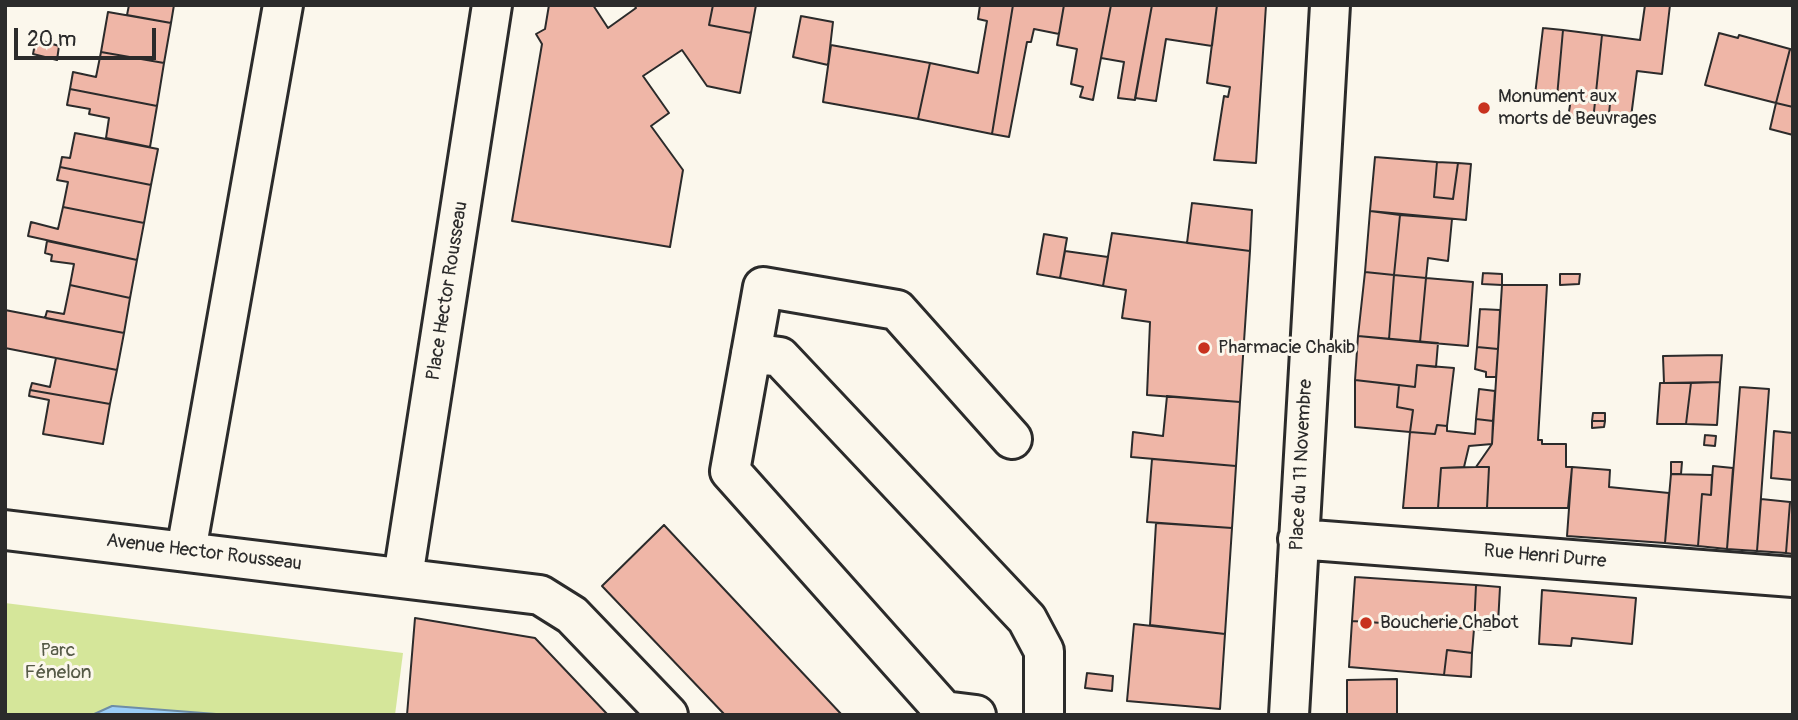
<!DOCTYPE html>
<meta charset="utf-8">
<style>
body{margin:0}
#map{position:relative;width:1798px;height:720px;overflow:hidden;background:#fbf7ec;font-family:Pangolin,sans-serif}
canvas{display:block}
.frame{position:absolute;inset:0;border:7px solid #2b2b2b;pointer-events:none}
.scale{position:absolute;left:14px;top:28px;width:142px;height:32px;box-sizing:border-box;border:4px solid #2b2b2b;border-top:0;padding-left:9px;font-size:21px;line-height:24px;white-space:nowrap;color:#2b2b2b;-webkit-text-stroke:5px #fbf7ec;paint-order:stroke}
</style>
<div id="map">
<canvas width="1798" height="720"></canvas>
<div class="frame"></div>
<div class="scale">20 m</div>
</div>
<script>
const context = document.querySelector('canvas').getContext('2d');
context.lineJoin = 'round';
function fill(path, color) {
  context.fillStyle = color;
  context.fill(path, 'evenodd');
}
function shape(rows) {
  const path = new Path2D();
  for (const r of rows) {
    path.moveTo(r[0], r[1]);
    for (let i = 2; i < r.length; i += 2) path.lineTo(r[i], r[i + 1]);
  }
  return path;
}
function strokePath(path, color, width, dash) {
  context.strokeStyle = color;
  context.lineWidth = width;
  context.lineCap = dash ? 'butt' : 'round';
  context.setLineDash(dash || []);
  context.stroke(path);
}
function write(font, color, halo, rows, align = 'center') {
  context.font = font + ' Pangolin,sans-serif';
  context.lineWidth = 6;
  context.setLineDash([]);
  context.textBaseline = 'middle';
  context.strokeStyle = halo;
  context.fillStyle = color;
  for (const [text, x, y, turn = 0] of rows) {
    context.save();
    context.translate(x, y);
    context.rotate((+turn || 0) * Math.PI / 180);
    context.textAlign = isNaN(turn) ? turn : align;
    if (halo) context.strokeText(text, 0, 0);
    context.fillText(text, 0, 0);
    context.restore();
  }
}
const green = shape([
 [5,603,403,653,395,715,5,715]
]);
const water = shape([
 [112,706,113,706,229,715,92,715,112,706]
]);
const building = shape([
 [129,5,174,5,171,23,127,15,129,5],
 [549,5,593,5,608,28,636,8,634,5,713,5,709,25,751,33,740,93,707,86,682,50,643,76,669,113,651,126,683,170,670,247,512,221,542,44,536,34,545,29,549,5],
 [713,5,756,5,751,33,709,25,713,5],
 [980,5,1013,5,992,134,918,119,930,63,978,73,987,21,978,19,980,5],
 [1013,5,1064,5,1059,34,1034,29,1031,42,1027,42,1009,137,992,134,1013,5],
 [1064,5,1111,5,1093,100,1080,97,1083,87,1071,84,1077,49,1057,45,1064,5],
 [1111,5,1152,5,1135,100,1118,98,1124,62,1101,58,1111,5],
 [1152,5,1217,5,1212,46,1166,39,1156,101,1135,98,1152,5],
 [1217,5,1266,5,1256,163,1214,160,1224,96,1228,97,1230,87,1207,83,1217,5],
 [1645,5,1670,5,1662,74,1637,71,1631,117,1609,114,1610,104,1595,102,1602,35,1640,40,1645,5],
 [108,12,171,23,164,63,101,52,108,12],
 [801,16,833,22,828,65,793,57,801,16],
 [1543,28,1563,30,1557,97,1535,95,1543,28],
 [1563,30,1602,35,1595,102,1557,97,1563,30],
 [1719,33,1738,38,1739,35,1790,49,1776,103,1705,85,1719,33],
 [36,39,59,46,57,60,33,54,36,39],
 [831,45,930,63,918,119,823,102,831,45],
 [1790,49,1793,50,1793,107,1776,103,1790,49],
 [101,52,164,63,157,106,70,89,73,72,96,77,101,52],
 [70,89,157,106,150,147,106,138,109,118,89,114,90,109,67,105,70,89],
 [1571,99,1595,102,1593,121,1568,118,1571,99],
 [1595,102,1610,104,1608,123,1593,121,1595,102],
 [1776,103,1793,107,1793,135,1770,129,1776,103],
 [75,133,158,149,151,185,60,167,62,157,70,158,75,133],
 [1375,157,1437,162,1434,197,1453,199,1458,163,1471,164,1466,220,1370,211,1375,157],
 [1437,162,1458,163,1453,199,1434,197,1437,162],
 [60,167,151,185,144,223,63,207,68,182,57,180,60,167],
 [1192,203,1252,210,1250,251,1187,243,1192,203],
 [63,207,144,223,137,260,28,236,31,222,58,229,63,207],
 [1370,211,1400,215,1394,275,1365,272,1370,211],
 [1400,215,1452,219,1448,261,1428,258,1426,278,1394,275,1400,215],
 [1112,233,1250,251,1240,402,1147,395,1150,322,1122,318,1126,290,1103,286,1112,233],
 [1044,234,1067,238,1060,278,1037,274,1044,234],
 [47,241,137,260,130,298,70,285,74,264,51,261,52,255,45,253,47,241],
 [1065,251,1108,257,1103,286,1060,278,1065,251],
 [1365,272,1394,275,1389,339,1358,336,1365,272],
 [1483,273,1502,274,1502,285,1482,284,1483,273],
 [1560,274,1580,274,1579,284,1560,285,1560,274],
 [1394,275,1426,278,1420,342,1389,339,1394,275],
 [1426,278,1473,282,1468,346,1420,342,1426,278],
 [70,285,130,298,124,333,45,318,47,311,64,314,70,285],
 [1502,285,1547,285,1538,440,1542,440,1542,444,1566,444,1566,467,1572,467,1568,508,1487,508,1489,467,1476,467,1492,444,1502,285],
 [1480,309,1500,310,1498,349,1477,347,1480,309],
 [5,310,124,333,117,370,5,348,5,310],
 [1358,336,1438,343,1436,367,1417,365,1415,387,1355,380,1358,336],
 [1477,347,1498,349,1496,377,1486,377,1486,372,1475,369,1477,347],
 [1722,355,1720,382,1664,383,1663,356,1722,355],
 [56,358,117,370,110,404,30,390,32,383,50,387,56,358],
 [1417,365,1454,368,1447,426,1437,425,1435,434,1410,432,1413,410,1397,407,1399,385,1415,387,1417,365],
 [1355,380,1399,385,1397,407,1413,410,1410,432,1355,427,1355,380],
 [1720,382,1717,425,1686,424,1691,383,1720,382],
 [1660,383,1691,383,1686,424,1657,424,1660,383],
 [1740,387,1769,389,1757,551,1727,549,1740,387],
 [1479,389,1495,391,1493,421,1476,419,1479,389],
 [30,390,110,404,103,444,43,434,49,400,29,396,30,390],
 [1167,396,1240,402,1236,466,1131,457,1133,432,1163,436,1167,396],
 [1593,413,1605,413,1605,421,1592,421,1593,413],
 [1476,419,1493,421,1492,444,1469,446,1464,467,1441,468,1438,508,1403,508,1410,432,1435,434,1437,425,1447,426,1447,431,1475,434,1476,419],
 [1592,421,1605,421,1604,427,1592,428,1592,421],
 [1774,431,1793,433,1792,480,1771,478,1774,431],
 [1705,435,1716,436,1715,446,1704,445,1705,435],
 [1152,459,1236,466,1232,528,1147,522,1152,459],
 [1671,462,1682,462,1681,474,1671,474,1671,462],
 [1713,466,1733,468,1727,549,1698,546,1702,494,1711,495,1713,466],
 [1476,467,1489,467,1487,508,1438,508,1441,468,1476,467],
 [1572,467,1610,470,1609,487,1669,493,1665,543,1567,536,1572,467],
 [1671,474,1712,475,1711,495,1702,494,1698,546,1665,543,1671,474],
 [1761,499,1790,502,1786,553,1757,551,1761,499],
 [1790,502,1793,502,1793,554,1786,553,1790,502],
 [1156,523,1232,528,1225,634,1150,625,1156,523],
 [664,525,842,715,725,715,602,586,664,525],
 [1355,577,1476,585,1474,629,1352,621,1355,577],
 [1476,585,1500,587,1498,624,1491,630,1474,629,1476,585],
 [1542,590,1636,598,1632,644,1572,638,1571,646,1539,644,1542,590],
 [415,618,535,638,608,715,407,715,415,618],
 [1352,621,1474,629,1472,653,1447,650,1444,675,1349,667,1352,621],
 [1134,624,1225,634,1220,709,1127,701,1134,624],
 [1447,650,1472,653,1471,677,1444,675,1447,650],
 [1087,673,1113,676,1112,691,1085,688,1087,673],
 [1397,679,1397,715,1347,715,1347,680,1397,679]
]);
const minor = shape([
 [751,353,780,357,1027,619,1044,651,1044,715],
 [5,530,540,595,572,615,668,715],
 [1298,539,1793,577],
 [186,551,283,5],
 [403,577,492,5],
 [976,715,944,711,730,471,763,287,897,310,1012,439],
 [1289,715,1330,5]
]);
const markers = [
 [1484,108,7,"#c8321e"],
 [1204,348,7,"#c8321e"],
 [1366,623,7,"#c8321e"]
];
const poiNames = [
 ["Monument aux",1498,97],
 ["morts de Beuvrages",1498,119],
 ["Pharmacie Chakib",1218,348],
 ["Boucherie Chabot",1380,623]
];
const streetNames = [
 ["Place Hector Rousseau",448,291,-81],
 ["Place du 11 Novembre",1302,465,-87],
 ["Avenue Hector Rousseau",204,553,7],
 ["Rue Henri Durre",1545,557,5]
];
const parkNames = [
 ["Parc",58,651],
 ["Fénelon",58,673]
];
fill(green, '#d5e69a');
fill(water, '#9bcef8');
strokePath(water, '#6e8da6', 2);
fill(building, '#efb6a7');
strokePath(building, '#2b2b2b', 2);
strokePath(minor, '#2b2b2b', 44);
strokePath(minor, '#fbf7ec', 38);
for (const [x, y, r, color] of markers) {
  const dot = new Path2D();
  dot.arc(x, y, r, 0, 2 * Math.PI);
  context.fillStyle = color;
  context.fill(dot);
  strokePath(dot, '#fbf7ec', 2.5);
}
write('19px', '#2b2b2b', '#fbf7ec', poiNames, 'left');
write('19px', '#2b2b2b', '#fbf7ec', streetNames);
write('19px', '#565a47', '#fbf7ec', parkNames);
</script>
